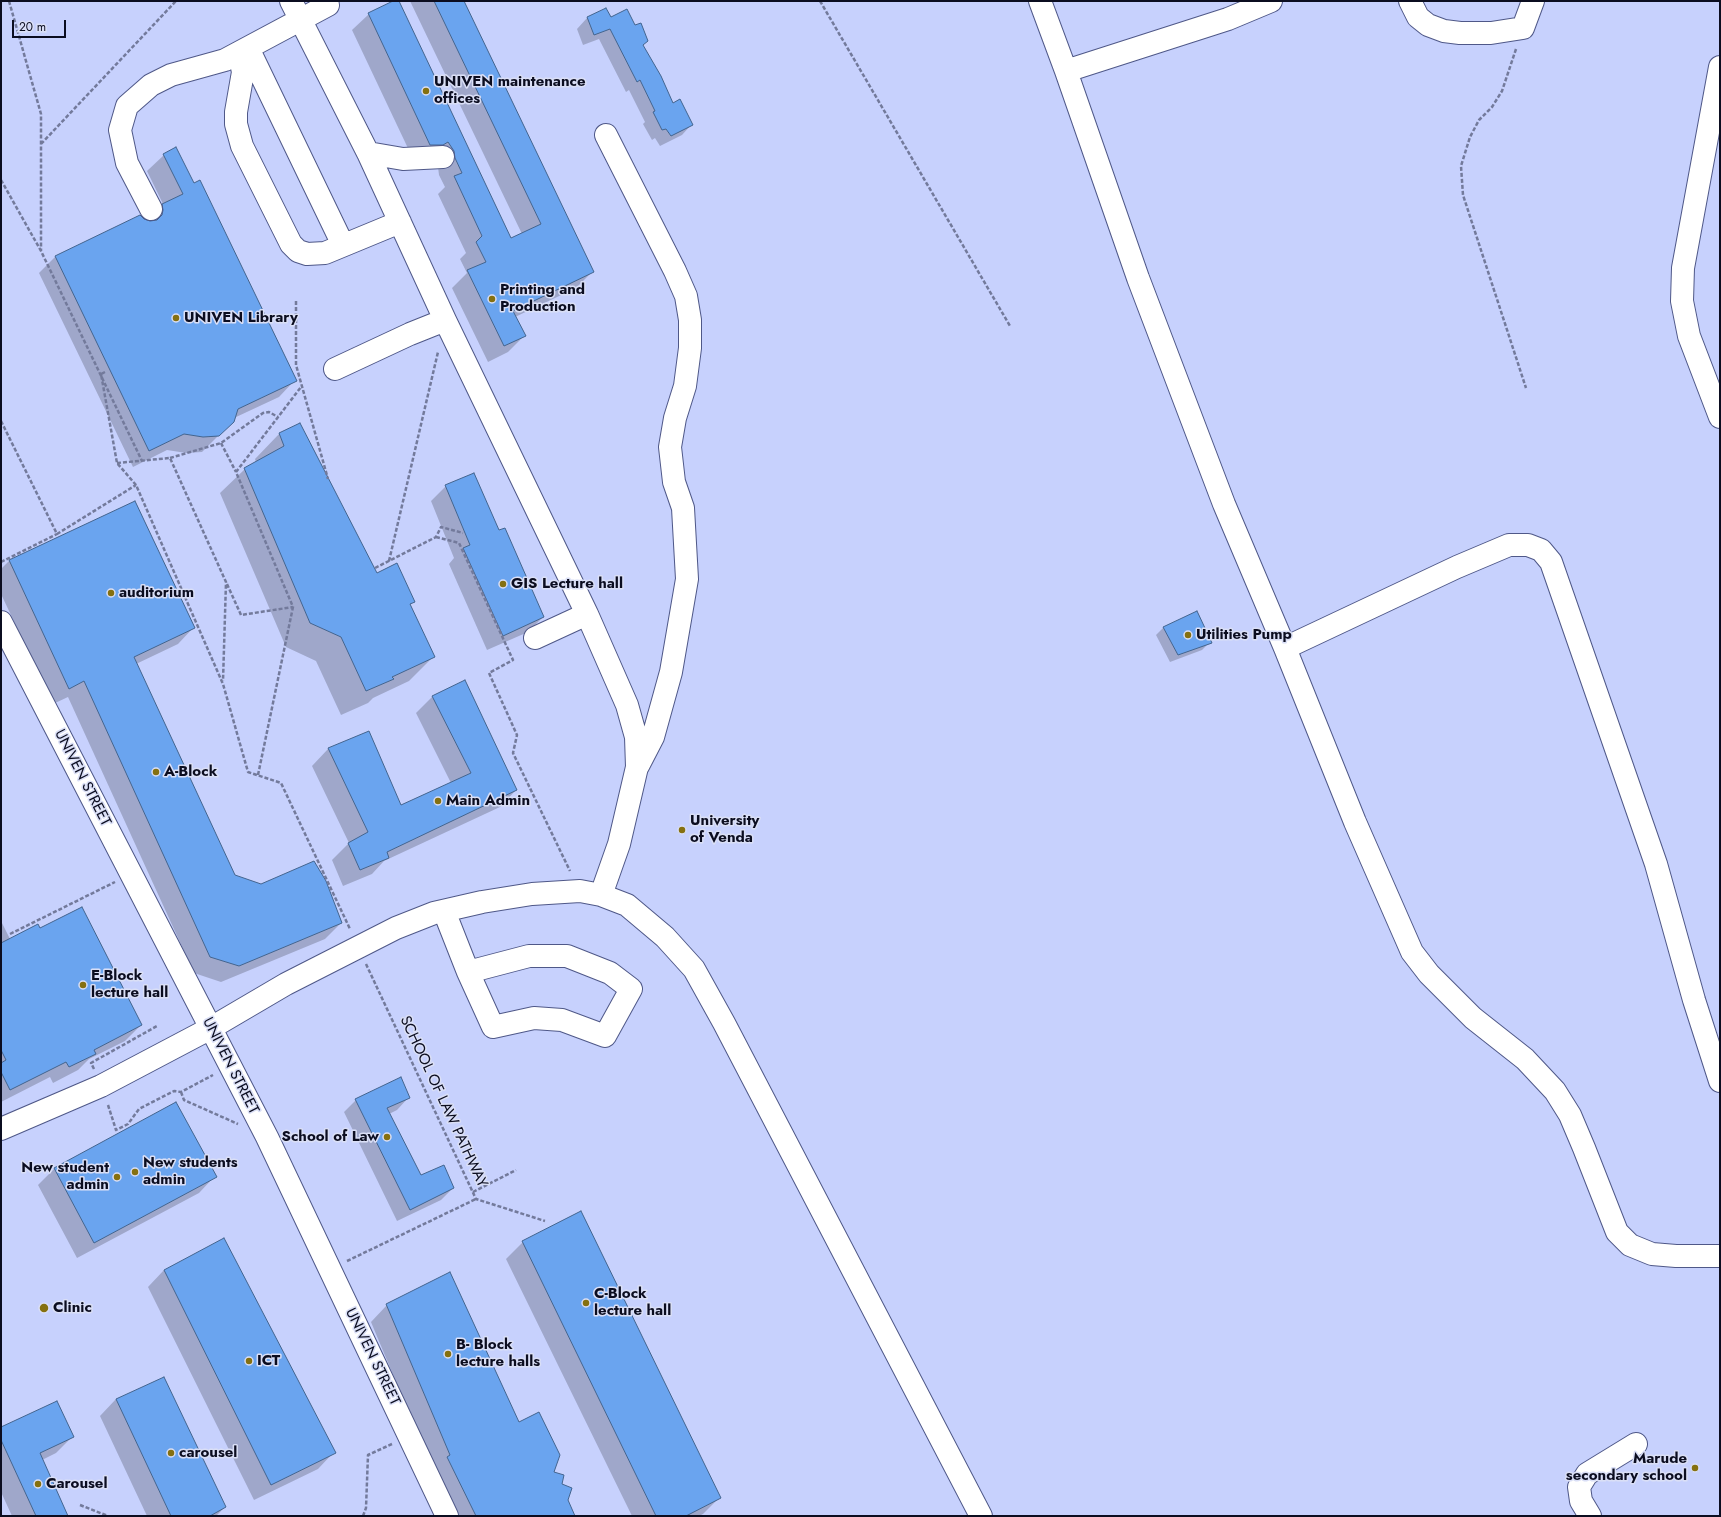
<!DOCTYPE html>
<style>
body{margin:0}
#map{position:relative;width:1721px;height:1517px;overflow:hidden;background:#c7d1fd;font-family:Jost,sans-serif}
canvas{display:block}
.frame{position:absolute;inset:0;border:2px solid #0b0d20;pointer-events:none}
.scale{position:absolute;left:12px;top:20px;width:54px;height:18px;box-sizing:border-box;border:2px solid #0b0d20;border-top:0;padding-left:5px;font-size:12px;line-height:14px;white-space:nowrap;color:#0b0d20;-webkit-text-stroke:3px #dadff6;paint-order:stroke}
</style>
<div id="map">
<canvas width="1721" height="1517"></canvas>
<div class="frame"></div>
<div class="scale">20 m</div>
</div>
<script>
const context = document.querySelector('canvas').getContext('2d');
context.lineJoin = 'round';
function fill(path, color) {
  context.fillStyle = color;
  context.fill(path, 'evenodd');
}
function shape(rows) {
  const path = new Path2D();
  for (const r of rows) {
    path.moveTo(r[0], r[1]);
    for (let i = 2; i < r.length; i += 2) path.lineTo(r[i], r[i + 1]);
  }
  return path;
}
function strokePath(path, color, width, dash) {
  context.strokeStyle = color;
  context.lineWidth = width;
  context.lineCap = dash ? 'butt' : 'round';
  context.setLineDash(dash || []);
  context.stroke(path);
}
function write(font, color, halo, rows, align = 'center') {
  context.font = font + ' Jost,sans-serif';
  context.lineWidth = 3;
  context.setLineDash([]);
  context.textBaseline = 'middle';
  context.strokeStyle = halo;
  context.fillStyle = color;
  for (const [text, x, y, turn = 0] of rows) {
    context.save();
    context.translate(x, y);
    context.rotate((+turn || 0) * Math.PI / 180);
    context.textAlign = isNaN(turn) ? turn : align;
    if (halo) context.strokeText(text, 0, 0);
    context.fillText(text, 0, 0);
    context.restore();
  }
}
const shadow = shape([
 [396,1,397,1,510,240,522,234,410,1,463,1,593,271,576,288,515,317,524,336,508,352,488,362,452,288,467,273,460,259,466,253,438,194,445,187,439,175,438,167,414,161,352,30,369,14],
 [606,9,611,19,634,26,647,41,642,46,672,104,692,124,682,135,660,146,655,138,652,140,643,124,645,122,629,90,626,92,599,39,583,45,577,29,587,18],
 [164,155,295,380,279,397,234,418,233,421,202,452,186,453,167,450,133,467,39,273,55,257,140,216,146,221,163,204,147,171],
 [299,424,377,574,414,602,410,605,433,657,409,681,373,698,368,703,341,715,316,661,286,647,220,493,245,469,256,462,255,459,279,434],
 [446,486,498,532,543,617,528,632,487,650,449,564,454,558,431,501],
 [9,561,194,627,178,644,136,664,234,876,341,923,325,939,221,982,194,973,68,697,53,704,1,594,1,569],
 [1164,627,1210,642,1202,650,1170,662,1156,635],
 [432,697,516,790,500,807,384,861,372,874,343,886,332,860,349,843,312,766,328,749,368,732,400,806,451,783,416,713],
 [1,921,10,939,40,930,141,1025,125,1041,89,1059,78,1070,53,1083,50,1077,1,1102],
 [409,1097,397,1110,389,1114,420,1177,453,1188,441,1200,397,1221,344,1112,356,1100],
 [176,1103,215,1176,199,1193,77,1258,38,1185,54,1169],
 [523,1242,720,1497,703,1514,699,1516,632,1516,506,1259],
 [164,1270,334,1452,318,1469,254,1500,148,1287],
 [387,1305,519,1423,553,1472,574,1516,452,1516,371,1322],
 [116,1399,225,1507,216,1516,147,1516,100,1416],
 [1,1428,72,1437,56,1453,42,1460,67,1516,12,1516,1,1492]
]);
const building = shape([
 [393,1,399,1,511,238,541,224,434,1,464,1,594,272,513,311,526,336,504,346,467,270,486,262,476,242,482,236,454,176,462,173,455,158,454,151,448,142,443,145,430,145,368,13,393,1],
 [606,8,611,17,627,9,635,25,641,23,648,41,643,45,661,76,673,103,680,99,693,125,671,136,666,129,662,130,653,112,655,111,640,80,637,82,610,29,594,35,587,17,606,8],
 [176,147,194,183,200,180,297,381,238,409,234,422,219,436,203,437,184,434,149,451,55,256,140,215,144,219,150,221,157,220,162,215,163,210,162,204,183,194,163,154,176,147],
 [300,423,377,573,397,563,415,602,410,604,435,657,392,677,394,679,366,691,341,637,310,623,244,468,284,446,279,433,300,423],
 [474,473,499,530,505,528,544,617,503,636,463,548,470,545,445,485,474,473],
 [135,501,195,628,134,657,235,875,261,884,314,861,326,881,342,923,239,966,210,957,84,681,69,689,9,560,135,501],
 [1197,611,1212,643,1178,655,1163,627,1197,611],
 [465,680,517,790,387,852,389,858,360,870,348,843,368,832,328,748,369,731,401,805,471,773,432,696,465,680],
 [82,907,142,1025,94,1050,96,1054,69,1067,66,1062,10,1090,1,1072,1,1063,6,1060,1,1050,1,943,38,924,40,928,82,907],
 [401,1077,410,1098,387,1108,421,1175,444,1165,454,1188,410,1210,355,1099,401,1077],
 [176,1102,217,1177,94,1243,54,1168,176,1102],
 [581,1211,721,1498,686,1516,656,1516,522,1241,581,1211],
 [224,1238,336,1453,271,1485,164,1270,224,1238],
 [450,1272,519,1422,539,1412,560,1455,554,1472,564,1475,562,1484,572,1488,568,1500,575,1516,476,1516,447,1457,450,1455,386,1304,450,1272],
 [164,1377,226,1507,210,1516,171,1516,116,1399,164,1377],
 [57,1401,74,1437,40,1453,68,1516,36,1516,1,1440,1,1427,57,1401]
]);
const path = shape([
 [9,1,41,114,41,251],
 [820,1,1010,326],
 [1516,49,1502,91,1492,107,1479,120,1470,137,1461,166,1463,195,1526,388],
 [41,144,176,1],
 [1,180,41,251,142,461],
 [296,301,296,365,328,479],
 [105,372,101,374,117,463,136,485,223,684,248,772,281,783,350,929],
 [1,421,57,534,136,485],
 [221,443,236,472],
 [170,458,221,443,263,413,269,412,278,417],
 [117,463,170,458,226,582,223,681],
 [436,537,459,543,513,660,489,673,517,735,513,753,570,871],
 [389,561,438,352],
 [1,562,57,534],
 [375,568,436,537,441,527,463,533],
 [227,584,241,615,293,607],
 [258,775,293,607,236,472,301,387],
 [10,934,115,882],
 [366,964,476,1199,545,1221],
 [94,1069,91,1063,157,1026],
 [181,1092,184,1100,238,1124],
 [108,1105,116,1130,128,1124,139,1109,174,1091,181,1092,213,1075],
 [473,1192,516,1170],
 [347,1261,476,1199],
 [80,1505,108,1516],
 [363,1516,366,1508,368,1455,392,1444]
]);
const minor = shape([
 [291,1,368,153,445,320,587,614,627,705,636,737,637,767,619,844,601,895,627,905,665,937,694,969,724,1023,981,1516],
 [1040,1,1066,71,1138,278,1224,504,1285,648,1355,822,1412,952,1429,974,1473,1018,1525,1059,1555,1091,1570,1115,1584,1148,1617,1232,1630,1245,1652,1254,1676,1256,1720,1256],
 [1410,1,1418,17,1428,25,1444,31,1460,33,1491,33,1523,28,1533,1],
 [248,48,343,245],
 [239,53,243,72,236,112,236,124,242,146,291,244,298,251,307,254,325,253,400,222],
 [1720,67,1683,268,1682,301,1689,336,1720,417],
 [1066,71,1228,19,1271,1],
 [606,135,675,271,686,296,690,320,690,348,685,386,675,418,670,447,674,482,683,508,687,579,671,672,653,737,638,766],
 [368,153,403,159,443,157],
 [151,209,127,163,120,130,127,106,151,85,171,75,225,60,328,5],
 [335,369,410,334,445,320],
 [1,622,267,1137,447,1516],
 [535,638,587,614],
 [1285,648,1457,567,1509,545,1528,545,1541,550,1551,562,1656,864,1694,1000,1720,1081],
 [444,911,468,972,493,1027,534,1018,562,1020,605,1036,631,989,610,973,567,956,529,956,468,972],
 [1,1129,101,1086,211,1028,286,984,396,928,434,913,482,902,532,894,580,891,601,895],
 [1590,1516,1581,1501,1579,1487,1587,1474,1636,1444]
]);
const markers = [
 [426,91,4,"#857010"],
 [492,299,4,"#857010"],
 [176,318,4,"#857010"],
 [503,584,4,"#857010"],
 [111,593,4,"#857010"],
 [1188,635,4,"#857010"],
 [156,772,4,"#857010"],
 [438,801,4,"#857010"],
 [682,830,4,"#857010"],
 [83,985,4,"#857010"],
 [387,1137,4,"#857010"],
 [135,1172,4,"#857010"],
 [117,1177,4,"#857010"],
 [586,1303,4,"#857010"],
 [44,1308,5,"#857010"],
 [448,1354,4,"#857010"],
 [249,1361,4,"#857010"],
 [171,1453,4,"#857010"],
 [1695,1468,4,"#857010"],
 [38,1484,4,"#857010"]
];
const poiNames = [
 ["UNIVEN maintenance",434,82],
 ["offices",434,99],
 ["Printing and",500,290],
 ["Production",500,307],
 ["UNIVEN Library",184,318],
 ["GIS Lecture hall",511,584],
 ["auditorium",119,593],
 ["Utilities Pump",1196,635],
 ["A-Block",164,772],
 ["Main Admin",446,801],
 ["University",690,821],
 ["of Venda",690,838],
 ["E-Block",91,976],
 ["lecture hall",91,993],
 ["School of Law",379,1137,"right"],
 ["New students",143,1163],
 ["admin",143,1180],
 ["New student",109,1168,"right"],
 ["admin",109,1185,"right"],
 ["C-Block",594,1294],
 ["lecture hall",594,1311],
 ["Clinic",53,1308],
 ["B- Block",456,1345],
 ["lecture halls",456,1362],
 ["ICT",257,1361],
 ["carousel",179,1453],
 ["Marude",1687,1459,"right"],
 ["secondary school",1687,1476,"right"],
 ["Carousel",46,1484]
];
const streetNames = [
 ["UNIVEN STREET",82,778,63],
 ["UNIVEN STREET",230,1066,63],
 ["SCHOOL OF LAW PATHWAY",443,1102,65],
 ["UNIVEN STREET",372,1357,64]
];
fill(shadow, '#0003');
fill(building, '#6aa4ef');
strokePath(building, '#43648e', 1);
strokePath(minor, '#4f5888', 24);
strokePath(path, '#737a9b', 2.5, [4, 2]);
strokePath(minor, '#fff', 22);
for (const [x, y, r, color] of markers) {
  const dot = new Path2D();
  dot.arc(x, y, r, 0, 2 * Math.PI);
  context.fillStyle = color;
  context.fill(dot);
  strokePath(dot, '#dadff6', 1.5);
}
write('bold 15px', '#0b0d20', '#dadff6', poiNames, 'left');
write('15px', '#0b0d20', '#dadff6', streetNames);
</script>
